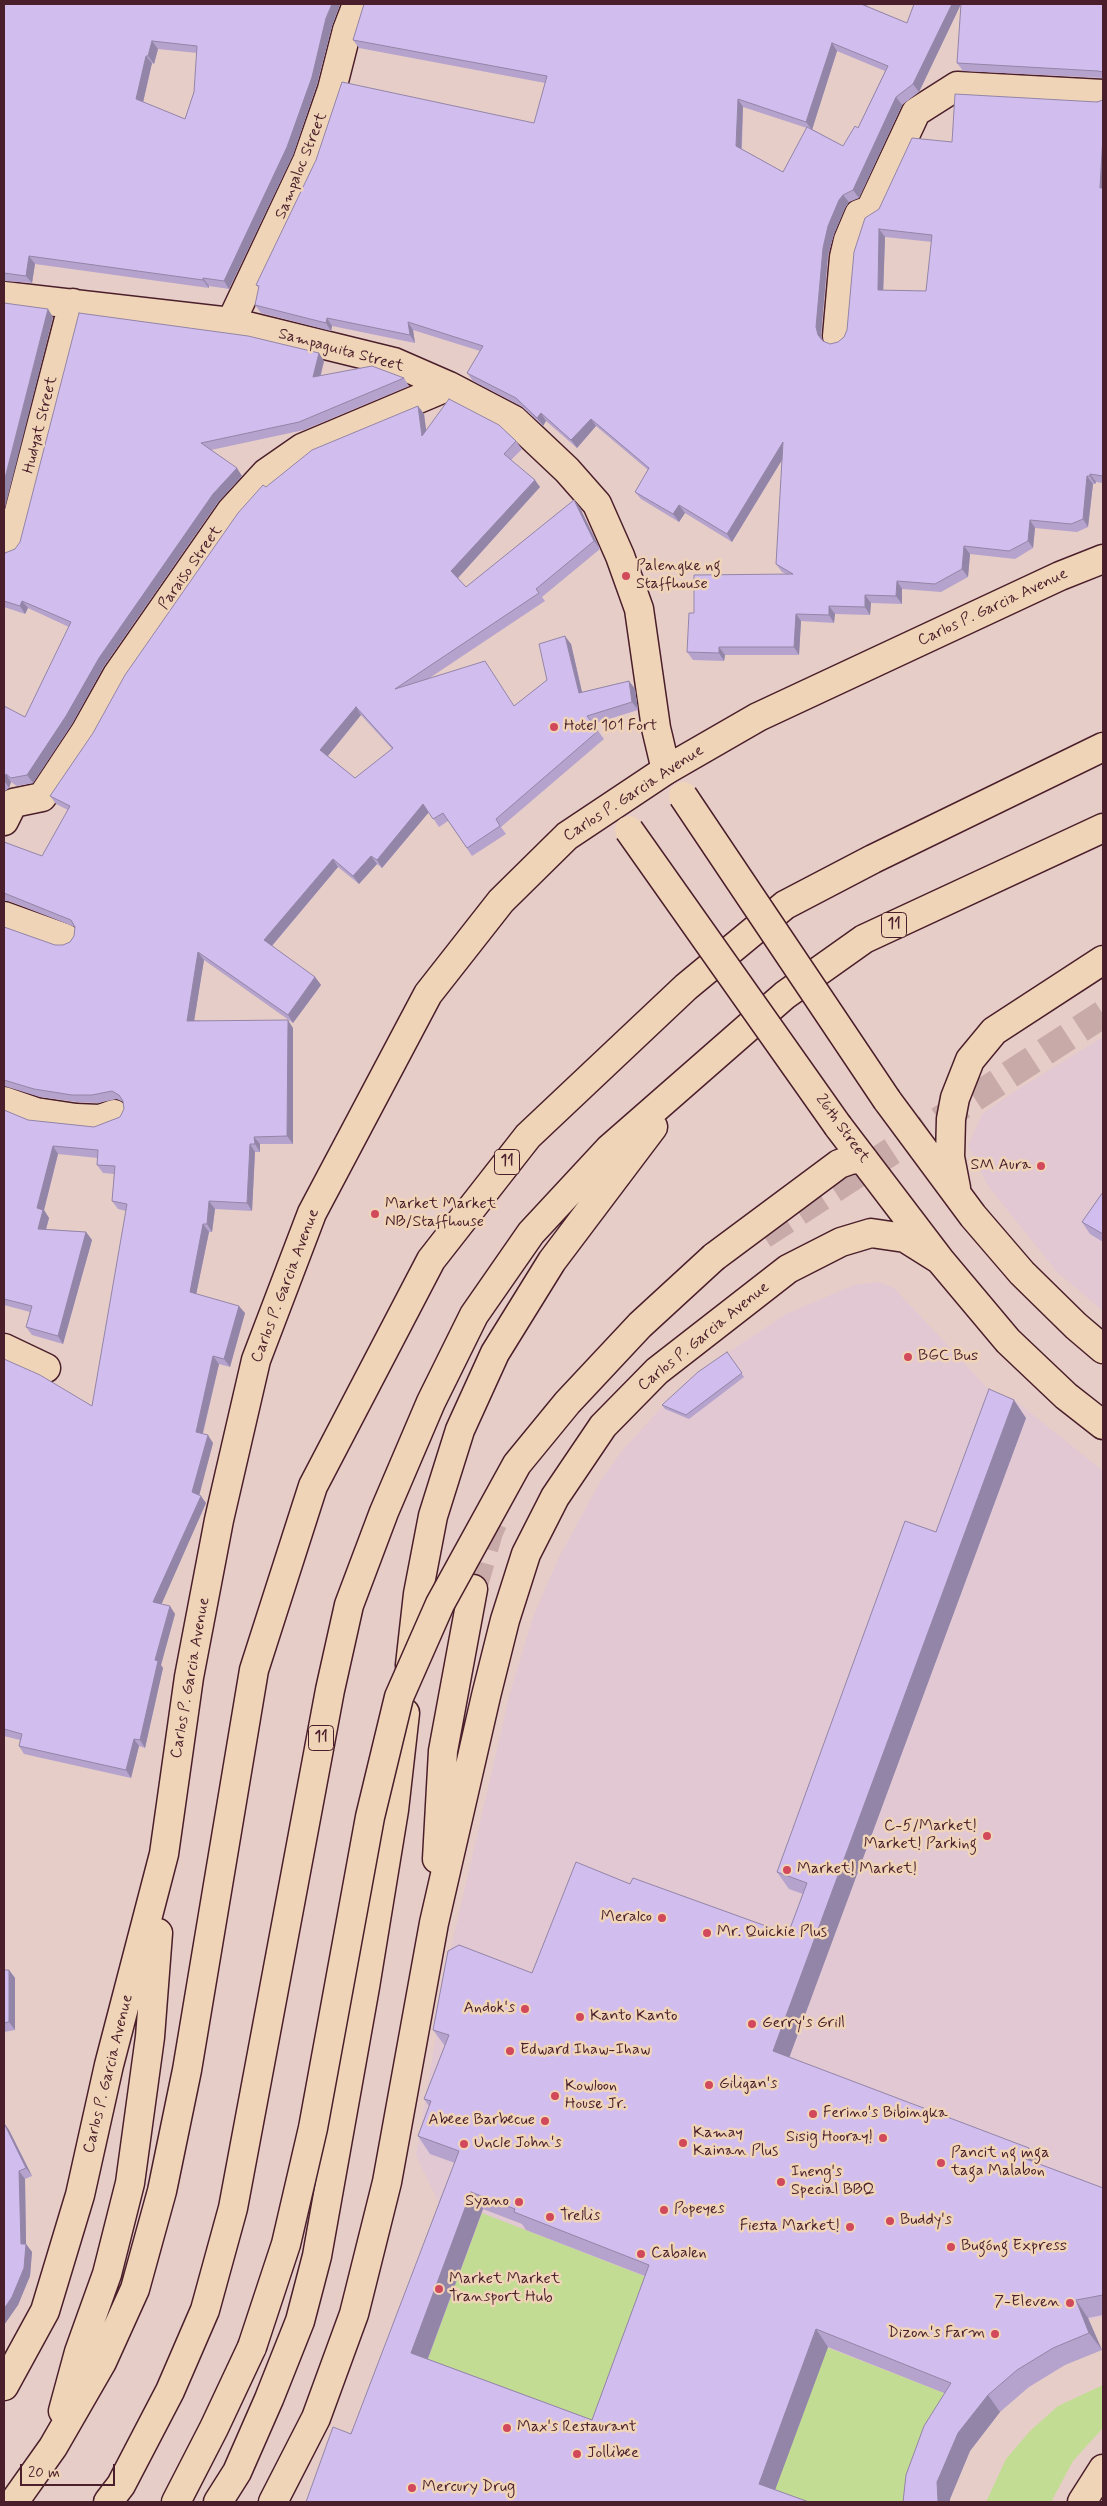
<!DOCTYPE html>
<meta charset="utf-8">
<style>
body{margin:0}
#map{position:relative;width:1107px;height:2506px;overflow:hidden;background:#e7cdc8;font-family:Mynerve,sans-serif}
canvas{display:block}
.frame{position:absolute;inset:0;border:5px solid #4a1f2b;pointer-events:none}
.scale{position:absolute;left:20px;top:2464px;width:95px;height:22px;box-sizing:border-box;border:2px solid #4a1f2b;border-top:0;padding-left:6px;font-size:15px;line-height:18px;white-space:nowrap;color:#4a1f2b;-webkit-text-stroke:4px #f0d4b7;paint-order:stroke}
</style>
<div id="map">
<canvas width="1107" height="2506"></canvas>
<div class="frame"></div>
<div class="scale">20 m</div>
</div>
<script>
const context = document.querySelector('canvas').getContext('2d');
context.lineJoin = 'round';
function fill(path, color) {
  context.fillStyle = color;
  context.fill(path, 'evenodd');
}
function shape(rows) {
  const path = new Path2D();
  for (const r of rows) {
    path.moveTo(r[0], r[1]);
    for (let i = 2; i < r.length; i += 2) path.lineTo(r[i], r[i + 1]);
  }
  return path;
}
function strokePath(path, color, width, dash) {
  context.strokeStyle = color;
  context.lineWidth = width;
  context.lineCap = dash ? 'butt' : 'round';
  context.setLineDash(dash || []);
  context.stroke(path);
}
function write(font, color, halo, rows, align = 'center') {
  context.font = font + ' Mynerve,sans-serif';
  context.lineWidth = 5;
  context.setLineDash([]);
  context.textBaseline = 'middle';
  context.strokeStyle = halo;
  context.fillStyle = color;
  for (const [text, x, y, turn = 0] of rows) {
    context.save();
    context.translate(x, y);
    context.rotate((+turn || 0) * Math.PI / 180);
    context.textAlign = isNaN(turn) ? turn : align;
    if (halo) context.strokeText(text, 0, 0);
    context.fillText(text, 0, 0);
    context.restore();
  }
}
const built = shape([
 [1103,1037,1103,1311,1057,1272,988,1186,968,1146,982,1114,1012,1093],
 [878,1282,894,1288,994,1395,1003,1402,1011,1397,1103,1471,1103,2317,309,2502,333,2453,377,2397,441,2208,416,2155,450,1952,510,1693,533,1617,558,1559,600,1482,621,1452,659,1410,703,1369,786,1314,854,1285]
]);
const green = shape([
 [482,2213,962,2400,917,2502,774,2502,423,2371],
 [1103,2385,1103,2428,1073,2461,1051,2502,986,2502,1006,2459,1030,2431,1058,2406]
]);
const majorTunnel = shape([
 [763,1235,1103,1014],
 [473,1589,489,1532,495,1519]
]);
const minor = shape([
 [4,296,231,322,394,362,449,386,514,420,567,470,597,504,620,556,639,609,656,728,666,770],
 [231,322,307,161,332,89,347,30,357,4],
 [837,336,844,257,848,240,859,214,870,210,916,112,957,86,1103,94],
 [10,546,73,303],
 [4,821,13,803,42,797,85,732,117,675,231,511,266,473,302,448,449,386],
 [4,916,65,938],
 [4,1101,36,1112,76,1118,100,1119,114,1114],
 [4,1348,46,1368]
]);
const major = shape([
 [887,1100,973,1216,1022,1273,1076,1326,1103,1349],
 [838,1126,940,1260,1008,1341,1066,1396,1103,1425],
 [956,1188,950,1157,951,1119,955,1098,970,1060,994,1031,1103,960],
 [714,1257,839,1164,853,1159,864,1160],
 [410,1665,418,1594,433,1516,460,1430,495,1353,552,1261,653,1127],
 [437,1859,443,1751,473,1589],
 [4,2386,45,2311,80,2195,109,2065,164,1854,189,1677,219,1520,256,1360,312,1213,428,994,501,901,567,836,666,770,758,717,1060,576,1103,559],
 [63,2411,79,2352,107,2274,130,2183,150,2037,158,1933],
 [14,2502,53,2447,102,2362,135,2289,162,2191,187,2070,254,1670,313,1486,431,1260,528,1136,686,987,785,905,873,859,1103,747],
 [108,2502,121,2485,170,2391,205,2310,233,2208,330,1690,349,1605,384,1512,431,1402,474,1315,531,1233,609,1149,785,995,864,939,1103,828],
 [176,2502,214,2428,252,2347],
 [218,2502,237,2472,269,2399,300,2321,317,2256,365,1987,394,1810,405,1713],
 [273,2502,316,2418,354,2314,387,2182,434,1923,486,1696,505,1620,526,1554,555,1497,603,1426,657,1371,788,1269,841,1242,871,1233,905,1238,940,1260],
 [1082,2502,1103,2469]
]);
const majorBridge = shape([
 [683,796,887,1100],
 [629,830,838,1126],
 [252,2347,286,2244,313,2128,370,1817,399,1697,440,1604,517,1464,567,1403,640,1325,714,1257]
]);
const wall = shape([
 [4,4,340,4,332,26,317,84,293,155,229,289,209,286,209,288,35,264,32,283,4,281],
 [158,49,197,53,194,92,185,119,143,102,152,63,154,64],
 [364,4,868,4,867,6,907,23,914,4,1103,4,1103,78,963,71,957,63,961,4,919,92,902,105,859,198,849,202,845,208,834,234,828,255,821,335,823,341,830,344,838,342,844,337,847,330,879,209,952,142,1103,100,1103,483,1096,482,1095,484,1093,484,1088,527,1077,532,1035,528,1033,548,1015,559,970,554,968,577,941,592,902,589,902,604,871,603,870,615,835,614,834,623,801,621,799,655,725,655,724,661,693,660,687,652,694,613,786,574,782,572,776,564,782,460,732,542,685,513,679,522,641,499,635,492,648,470,596,426,577,448,546,421,543,426,521,406,473,381,467,373,480,351,413,330,415,343,332,326,331,331,261,313,255,305,259,288,256,285,534,123,545,83,359,48,353,40],
 [837,51,885,71,858,128,843,146,812,129],
 [743,107,807,128,783,172,742,149],
 [885,237,932,242,926,291,883,290],
 [319,353,324,361,321,375,404,378,409,386,304,430,211,450,242,476,218,502,104,666,72,724,33,783,17,786,11,782,9,788,4,792,4,706,25,717,69,627,28,608,25,614,4,607,4,556,15,549],
 [418,406,424,414,426,431,516,441,522,449,511,460,540,487,458,578,466,587,574,500,580,508,600,549,542,597,545,601,428,679,515,706,547,680,571,644,582,692,629,681,635,689,638,710,593,724,604,739,501,827,506,834,472,856,448,821,439,827,429,812,382,868,377,864,359,884,338,867,272,946,315,977,321,985,293,1023,204,960,194,1020,293,1028,293,1144,260,1144,260,1152,255,1152,252,1211,215,1209,212,1232,209,1232,196,1294,245,1313,230,1367,219,1364,203,1434,213,1443,199,1495,206,1503,161,1604,175,1614,161,1665,163,1668,145,1748,139,1746,131,1778,24,1754,19,1746,20,1740,4,1736,4,1359,92,1406,126,1211,118,1209,112,1201,114,1174,103,1173,97,1165,98,1158,58,1154,44,1210,49,1218,46,1229,86,1232,92,1240,63,1344,32,1335,26,1327,30,1312,4,1305,4,1110,28,1120,94,1127,120,1117,124,1109,123,1102,117,1099,98,1103,77,1102,40,1097,4,1086,4,927,55,945,63,945,70,942,74,936,75,927,9,901,4,901,4,842,42,856,68,810,56,804,50,796,266,487],
 [361,715,392,749,355,778,328,756],
 [1103,1192,1103,1242,1090,1234,1082,1222],
 [727,1352,744,1377,689,1419,665,1409,662,1405],
 [1026,1418,789,2057,1041,2165,1103,2188,1103,2315,1088,2318,1102,2350,1065,2365,1029,2387,1000,2412,970,2451,950,2499,944,2393,828,2347,775,2490,351,2434,455,2163,430,2154,418,2136,429,2106,424,2099,445,2046,433,2030,532,1973,630,1884,788,1934,803,1894,789,1889,777,1872,936,1532],
 [483,2209,522,2224,526,2230,645,2276,592,2420,428,2359],
 [4,1970,9,1970,15,1978,15,2030,4,2032],
 [4,2123,9,2130,32,2176,25,2179,26,2244,32,2252,30,2276,18,2305,4,2325]
]);
const shadedWall = shape([
 [332,4,340,4,332,26,317,84,293,155,229,289,224,281],
 [952,4,961,4,919,92,913,84],
 [152,41,158,49,154,64,148,56],
 [832,43,837,51,812,130,806,122],
 [146,56,152,63,142,107,136,99],
 [896,97,902,105,859,198,853,190],
 [738,99,743,107,741,154,736,146],
 [1103,135,1103,192,1100,188],
 [843,195,849,202,845,208,834,234,828,255,821,335,823,343,818,335,816,327,823,248,828,226,839,200],
 [879,229,885,237,883,298,878,290],
 [29,256,35,264,32,283,26,276],
 [203,278,209,286,209,288,203,280],
 [48,309,53,317,4,512,4,482],
 [327,318,332,326,331,331,326,323],
 [408,322,413,330,415,343,410,335],
 [319,353,324,361,318,385,313,377],
 [418,406,424,414,428,444,422,436],
 [541,413,546,421,543,426,537,418],
 [591,419,596,426,577,448,571,440],
 [783,442,788,450,732,542,727,534],
 [237,468,242,476,218,502,104,666,72,724,33,783,27,775,99,658,213,494],
 [1090,474,1096,482,1095,484,1090,476],
 [1087,476,1093,484,1088,527,1083,519],
 [535,480,540,487,457,579,451,571],
 [574,500,580,508,600,549,594,541],
 [679,505,685,513,679,522,673,514],
 [1030,520,1035,528,1033,548,1028,541],
 [964,546,970,554,968,577,962,569],
 [897,581,902,589,902,604,896,596],
 [865,595,871,603,870,615,865,607],
 [22,601,28,608,25,614,20,606],
 [829,606,835,614,834,623,829,615],
 [796,614,801,621,799,655,794,647],
 [565,636,571,644,584,701,579,693],
 [719,647,725,655,724,661,719,653],
 [629,681,635,689,638,710,632,702],
 [356,707,361,715,326,758,320,750],
 [6,774,11,782,9,788,4,780],
 [423,804,429,812,382,868,377,860],
 [371,856,377,864,359,884,353,876],
 [333,859,338,867,270,948,264,940],
 [198,952,204,960,193,1028,187,1021],
 [315,977,321,985,293,1023,288,1015],
 [288,1020,293,1028,293,1144,287,1136],
 [254,1137,260,1144,260,1152,255,1144],
 [250,1144,255,1152,252,1211,247,1203],
 [53,1146,58,1154,44,1210,49,1218,44,1237,38,1229,37,1208],
 [209,1201,215,1209,212,1232,207,1224],
 [203,1224,209,1232,195,1300,190,1292],
 [86,1232,92,1240,63,1344,58,1336],
 [239,1306,245,1313,230,1367,224,1359],
 [213,1356,219,1364,201,1440,196,1432],
 [1014,1400,1026,1418,785,2069,773,2051],
 [208,1435,213,1443,198,1500,192,1492],
 [201,1496,206,1503,159,1610,153,1602],
 [170,1606,175,1614,161,1665,163,1668,145,1748,140,1740,155,1660],
 [134,1739,139,1746,131,1778,126,1770],
 [9,1970,15,1978,15,2030,9,2022],
 [4,2123,9,2130,32,2176,26,2168],
 [1029,2148,1041,2165,1026,2159],
 [19,2171,25,2179,26,2244,32,2252,30,2276,18,2305,4,2325,4,2309,21,2244],
 [471,2192,483,2209,423,2371,411,2353],
 [1076,2300,1088,2318,1102,2350,1089,2333],
 [816,2329,828,2347,771,2501,759,2484],
 [988,2395,1000,2412,970,2451,950,2499,950,2502,938,2502,937,2482,958,2433]
]);
const building = shape([
 [4,4,332,4,326,18,312,77,287,147,224,281,203,278,203,280,29,256,26,276,4,273,4,4],
 [152,41,197,46,194,92,185,119,136,99,146,56,148,56,152,41],
 [364,4,861,4,907,23,914,4,952,4,913,84,896,97,853,190,843,195,839,200,828,226,823,248,816,327,818,335,823,341,830,344,838,342,844,337,847,330,854,252,865,218,879,209,912,138,952,142,955,94,1097,102,1103,100,1103,135,1100,188,1103,188,1103,476,1090,474,1090,476,1087,476,1083,519,1071,524,1030,520,1028,541,1009,551,964,546,962,569,935,584,897,581,896,596,865,595,865,607,829,606,829,615,796,614,794,647,719,647,719,653,687,652,689,613,694,613,694,575,793,574,776,564,783,442,727,534,679,505,673,514,635,492,649,468,591,419,571,440,541,413,537,418,516,398,467,373,483,346,408,322,410,335,327,318,326,323,255,305,259,286,256,285,316,160,342,82,534,123,547,76,353,40,364,4],
 [832,43,888,66,858,128,855,126,843,146,807,127,783,172,736,146,738,99,806,122,832,43],
 [879,229,932,235,926,291,878,290,879,229],
 [961,4,1103,4,1103,72,1098,71,957,63,961,4],
 [4,303,48,309,4,482,4,303],
 [79,313,248,336,319,353,313,377,372,366,404,378,299,422,201,443,237,468,213,494,99,658,66,716,27,775,11,778,6,774,4,779,4,706,25,717,71,622,22,601,20,606,4,601,4,556,5,553,15,549,20,542,79,313],
 [449,399,499,425,516,441,504,454,535,480,451,571,466,587,574,500,594,541,536,589,539,593,395,689,485,661,514,706,547,680,539,644,565,636,579,693,629,681,632,702,587,716,598,731,496,819,500,826,467,848,443,813,433,819,423,804,377,860,371,856,353,876,333,859,264,940,315,977,288,1015,198,952,187,1021,288,1020,287,1136,254,1137,255,1144,250,1144,247,1203,209,1201,207,1224,203,1224,190,1292,239,1306,224,1359,213,1356,196,1432,208,1435,192,1492,201,1496,153,1602,170,1606,155,1660,158,1661,140,1740,134,1739,126,1770,19,1746,22,1734,4,1729,4,1359,40,1375,92,1406,127,1204,112,1201,115,1166,97,1165,98,1150,53,1146,37,1208,43,1210,38,1229,86,1232,58,1336,26,1327,32,1306,4,1299,4,1110,28,1120,94,1127,120,1117,124,1109,123,1101,119,1095,112,1091,92,1095,72,1095,34,1089,4,1080,4,927,55,945,63,945,70,942,74,936,75,927,71,920,4,893,4,842,42,856,70,806,50,796,93,733,125,675,238,513,263,485,266,487,312,450,418,406,422,436,449,399],
 [356,707,393,748,355,778,320,750,356,707],
 [1103,1192,1103,1234,1082,1222,1103,1192],
 [727,1352,742,1373,686,1415,662,1405,698,1372,727,1352],
 [989,1389,1014,1400,773,2051,1029,2148,1026,2159,1103,2188,1103,2295,1076,2300,1089,2333,1053,2348,1017,2370,988,2395,958,2433,937,2482,938,2502,903,2502,906,2475,924,2426,951,2383,816,2329,759,2484,809,2502,306,2502,333,2427,351,2434,459,2151,418,2136,431,2101,424,2099,449,2035,433,2030,448,1951,459,1945,532,1973,576,1862,630,1884,633,1878,788,1934,807,1883,777,1872,905,1521,936,1532,989,1389],
 [471,2192,515,2209,514,2212,649,2265,592,2420,411,2353,471,2192],
 [4,1970,9,1970,9,2022,4,2023,4,1970],
 [4,2123,26,2168,19,2171,21,2244,26,2244,24,2268,12,2297,4,2309,4,2123]
]);
const markers = [
 [626,576,5,"#d1495b"],
 [554,727,5,"#d1495b"],
 [1041,1166,5,"#d1495b"],
 [375,1214,5,"#d1495b"],
 [908,1357,5,"#d1495b"],
 [987,1836,5,"#d1495b"],
 [787,1870,5,"#d1495b"],
 [662,1918,5,"#d1495b"],
 [707,1933,5,"#d1495b"],
 [525,2009,5,"#d1495b"],
 [580,2017,5,"#d1495b"],
 [752,2024,5,"#d1495b"],
 [510,2051,5,"#d1495b"],
 [709,2085,5,"#d1495b"],
 [555,2096,5,"#d1495b"],
 [813,2114,5,"#d1495b"],
 [545,2121,5,"#d1495b"],
 [883,2138,5,"#d1495b"],
 [683,2143,5,"#d1495b"],
 [464,2144,5,"#d1495b"],
 [941,2163,5,"#d1495b"],
 [781,2182,5,"#d1495b"],
 [519,2202,5,"#d1495b"],
 [664,2210,5,"#d1495b"],
 [550,2217,5,"#d1495b"],
 [890,2221,5,"#d1495b"],
 [850,2227,5,"#d1495b"],
 [951,2247,5,"#d1495b"],
 [641,2254,5,"#d1495b"],
 [439,2289,5,"#d1495b"],
 [1070,2303,5,"#d1495b"],
 [995,2334,5,"#d1495b"],
 [507,2428,5,"#d1495b"],
 [577,2454,5,"#d1495b"],
 [412,2488,5,"#d1495b"]
];
const shields = [
 [894,925,25],
 [507,1162,25],
 [321,1738,25]
];
const shieldNames = [
 ["11",894,925],
 ["11",507,1162],
 ["11",321,1738]
];
const streetNames = [
 ["Sampaloc Street",302,166,-68],
 ["Sampaguita Street",341,351,15],
 ["Hudyat Street",41,425,-76],
 ["Paraiso Street",191,568,-55],
 ["Carlos P. Garcia Avenue",993,608,-25],
 ["Carlos P. Garcia Avenue",634,794,-33],
 ["26th Street",842,1129,54],
 ["Carlos P. Garcia Avenue",286,1286,-69],
 ["Carlos P. Garcia Avenue",704,1337,-39],
 ["Carlos P. Garcia Avenue",191,1678,-80],
 ["Carlos P. Garcia Avenue",109,2074,-76]
];
const poiNames = [
 ["Palengke ng",636,567],
 ["Staffhouse",636,585],
 ["Hotel 101 Fort",564,727],
 ["SM Aura",1031,1166,"right"],
 ["Market Market",385,1205],
 ["NB/Staffhouse",385,1223],
 ["BGC Bus",918,1357],
 ["C-5/Market!",977,1827,"right"],
 ["Market! Parking",977,1845,"right"],
 ["Market! Market!",797,1870],
 ["Meralco",652,1918,"right"],
 ["Mr. Quickie Plus",717,1933],
 ["Andok's",515,2009,"right"],
 ["Kanto Kanto",590,2017],
 ["Gerry's Grill",762,2024],
 ["Edward Ihaw-Ihaw",520,2051],
 ["Giligan's",719,2085],
 ["Kowloon",565,2087],
 ["House Jr.",565,2105],
 ["Ferino's Bibingka",823,2114],
 ["Abeee Barbecue",535,2121,"right"],
 ["Kamay",693,2134],
 ["Kainan Plus",693,2152],
 ["Sisig Hooray!",873,2138,"right"],
 ["Uncle John's",474,2144],
 ["Pancit ng mga",951,2154],
 ["taga Malabon",951,2172],
 ["Ineng's",791,2173],
 ["Special BBQ",791,2191],
 ["Syano",509,2202,"right"],
 ["Popeyes",674,2210],
 ["Trellis",560,2217],
 ["Buddy's",900,2221],
 ["Fiesta Market!",840,2227,"right"],
 ["Bugóng Express",961,2247],
 ["Cabalen",651,2254],
 ["Market Market",449,2280],
 ["Transport Hub",449,2298],
 ["7-Eleven",1060,2303,"right"],
 ["Dizon's Farm",985,2334,"right"],
 ["Max's Restaurant",517,2428],
 ["Jollibee",587,2454],
 ["Mercury Drug",422,2488]
];
fill(built, '#e1c8d3');
fill(green, '#c2dc93');
strokePath(majorTunnel, '#c8aaa9', 28, [28, 14]);
strokePath(minor, '#4a1f2b', 31);
strokePath(major, '#4a1f2b', 31);
strokePath(minor, '#f0d4b7', 28);
strokePath(major, '#f0d4b7', 28);
strokePath(majorBridge, '#4a1f2b', 31, []);
strokePath(majorBridge, '#f0d4b7', 28);
fill(wall, '#b5a3cd');
fill(shadedWall, '#9385a7');
fill(building, '#d2beee');
strokePath(building, '#9385a7', 1);
for (const [x, y, r, color] of markers) {
  const dot = new Path2D();
  dot.arc(x, y, r, 0, 2 * Math.PI);
  context.fillStyle = color;
  context.fill(dot);
  strokePath(dot, '#f0d4b7', 2);
}
for (const [x, y, w] of shields) {
  const box = new Path2D();
  box.roundRect(x - w / 2, y - 12.5, w, 25, 4);
  context.fillStyle = '#f0d4b7';
  context.fill(box);
  strokePath(box, '#4a1f2b', 1);
}
write('bold 15px', '#4a1f2b', null, shieldNames);
write('16px', '#4a1f2b', '#f0d4b7', streetNames);
write('16px', '#4a1f2b', '#f0d4b7', poiNames, 'left');
</script>
